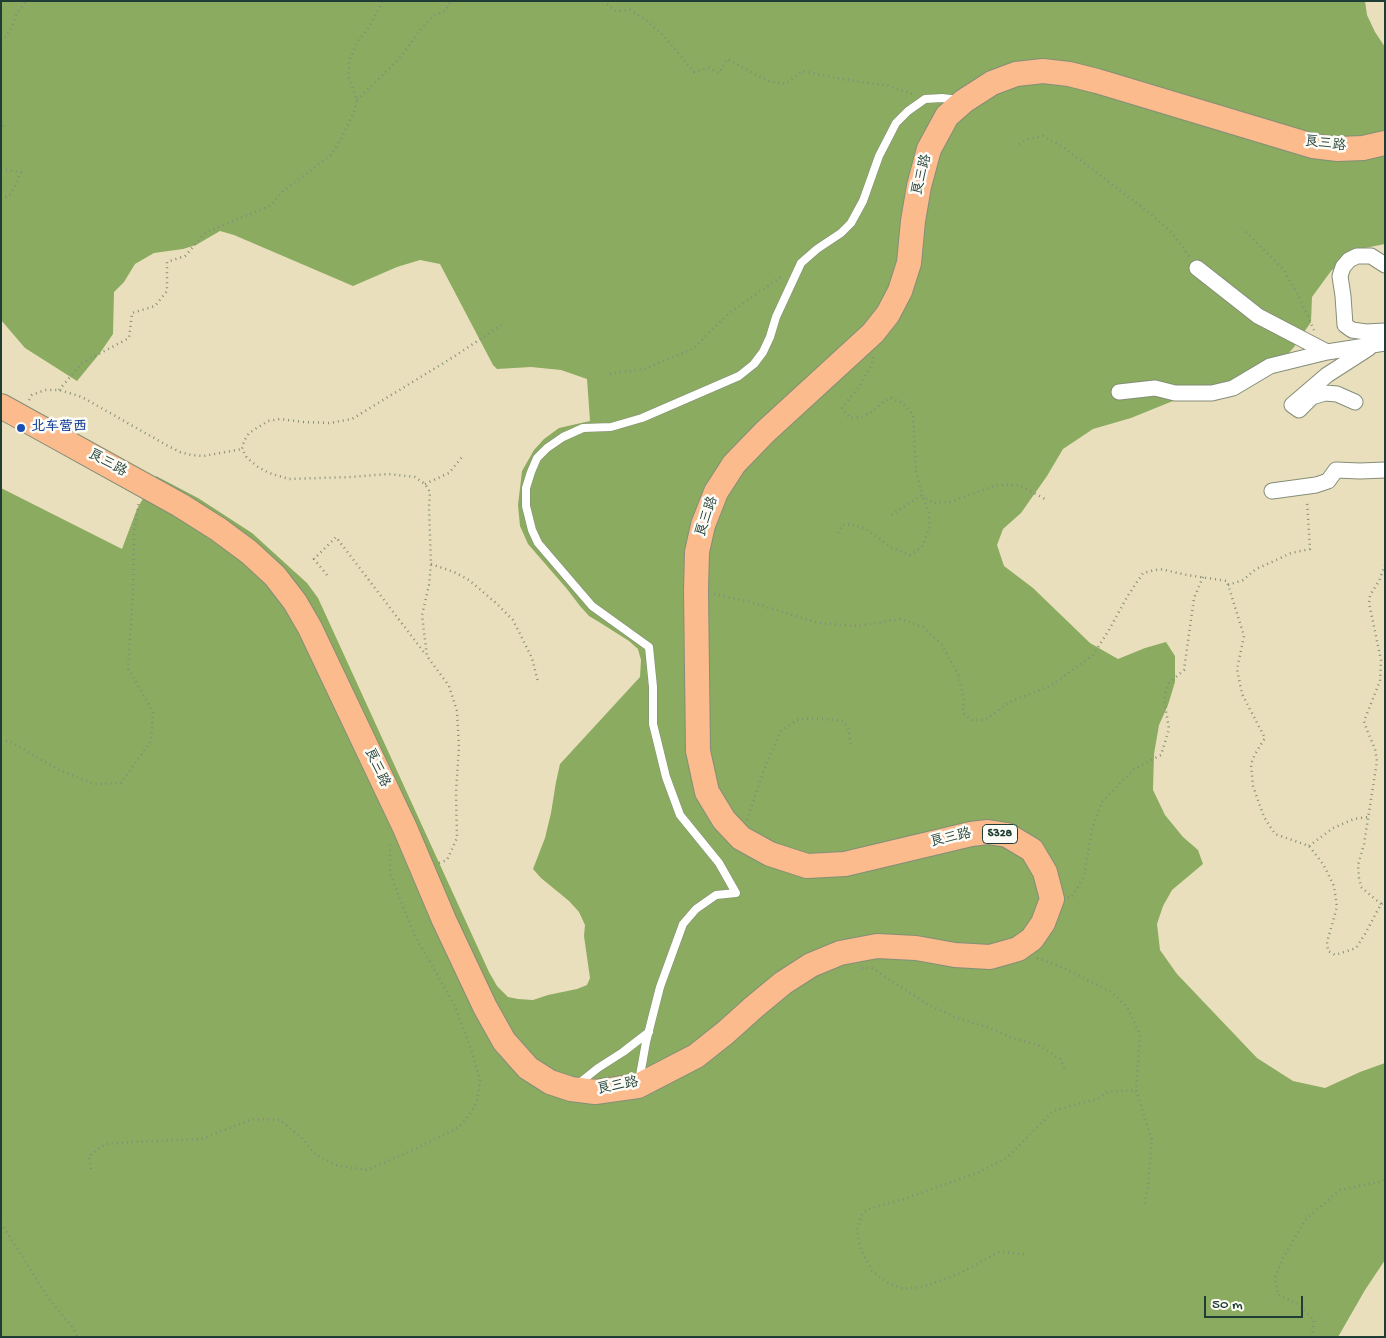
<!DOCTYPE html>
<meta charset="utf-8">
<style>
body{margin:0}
#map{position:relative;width:1386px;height:1338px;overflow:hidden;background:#eadfbc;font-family:"Gochi Hand",sans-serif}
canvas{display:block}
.frame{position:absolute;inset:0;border:2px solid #1f3d34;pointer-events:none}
.scale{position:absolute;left:1204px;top:1296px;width:99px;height:22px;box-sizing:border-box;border:2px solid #1f3d34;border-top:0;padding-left:6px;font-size:15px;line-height:18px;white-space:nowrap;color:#1f3d34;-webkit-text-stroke:4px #fdfcf7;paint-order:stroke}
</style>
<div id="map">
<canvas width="1386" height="1338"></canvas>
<div class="frame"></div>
<div class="scale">50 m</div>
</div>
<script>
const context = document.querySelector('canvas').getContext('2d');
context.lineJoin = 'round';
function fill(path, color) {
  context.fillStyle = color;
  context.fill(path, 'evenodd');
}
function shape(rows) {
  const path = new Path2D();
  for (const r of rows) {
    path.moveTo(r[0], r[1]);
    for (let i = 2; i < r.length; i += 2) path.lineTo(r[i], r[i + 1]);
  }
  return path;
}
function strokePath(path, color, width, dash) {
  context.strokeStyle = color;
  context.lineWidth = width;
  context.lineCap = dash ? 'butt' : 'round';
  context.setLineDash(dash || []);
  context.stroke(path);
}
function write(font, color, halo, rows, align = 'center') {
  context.font = font + ' "Gochi Hand","LXGW WenKai TC",sans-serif';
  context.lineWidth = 5;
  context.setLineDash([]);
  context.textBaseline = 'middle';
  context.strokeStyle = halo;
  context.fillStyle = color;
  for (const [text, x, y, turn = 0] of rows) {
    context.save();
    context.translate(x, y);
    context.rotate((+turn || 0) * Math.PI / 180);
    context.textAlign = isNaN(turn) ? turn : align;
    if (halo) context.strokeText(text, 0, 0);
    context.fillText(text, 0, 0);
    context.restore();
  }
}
const forest = shape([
 [1,1,1365,1,1367,15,1375,32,1385,47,1385,244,1355,250,1331,271,1312,297,1311,322,1294,347,1279,364,1248,381,1200,390,1131,418,1093,429,1063,449,1047,476,1021,513,1003,529,997,545,1004,566,1033,588,1090,643,1118,659,1145,648,1166,642,1175,656,1175,682,1168,705,1159,725,1154,754,1153,790,1165,815,1183,837,1198,850,1203,864,1172,890,1163,906,1157,924,1160,950,1177,974,1257,1058,1293,1081,1325,1088,1360,1072,1385,1063,1385,1260,1365,1290,1338,1337,1,1337,1,488,122,549,137,509,156,476,198,498,252,533,307,583,318,598,489,972,497,986,508,997,518,999,533,1000,548,995,577,989,587,985,590,978,584,936,585,925,579,912,569,901,541,878,533,869,545,838,551,813,556,782,560,764,640,677,641,660,638,649,629,641,599,622,589,616,580,606,567,589,528,544,520,526,518,505,522,471,534,450,544,439,559,428,590,421,587,379,561,370,531,367,497,369,493,365,440,264,420,260,397,267,353,286,234,235,220,231,196,245,183,249,154,253,135,264,124,282,114,292,113,334,100,353,77,381,25,348,1,320]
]);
const path = shape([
 [603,1,616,11,630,10,647,21,663,35,694,72,709,68,719,73,727,59,768,81,785,84,802,71,853,81,886,85,913,94],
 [1,41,10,31,17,13,26,1],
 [357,100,399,59,422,28,433,16,445,11,451,1],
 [1,121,3,126,1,129],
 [1019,144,1028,139,1043,136,1063,147,1143,208,1168,229,1179,242,1190,258],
 [1,169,21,172,11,194,1,200],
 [1246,232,1283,269,1299,297,1314,330],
 [873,357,872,364,860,385,842,408,850,418,861,417,872,412,883,402,891,398,903,403,913,415,916,470,922,495,933,503,950,502,997,485,1019,485,1045,499],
 [610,374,644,369,693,349,729,313,784,275],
 [59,390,82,363,129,338,132,313,155,306,167,291,167,262,185,256,206,232,270,206,283,191,331,155,341,139,354,112,357,100,349,78,349,61,358,41,369,27,380,7,382,1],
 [29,400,32,395,45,390,59,390,82,397,168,446,180,452,191,455,204,456,242,449],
 [425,484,449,473,462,457],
 [838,533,842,525,850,524,866,529,892,548,910,555,922,547,930,526,929,513,922,495,888,517],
 [431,564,454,572,469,580,496,603,513,620,532,658,538,682],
 [327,575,314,559,336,537,426,655],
 [1228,585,1243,580,1256,569,1274,561,1291,553,1310,549,1307,501],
 [714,594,747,601,819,623,858,626,900,619,923,627,942,645,958,674,964,699,963,713,972,720,985,720,1008,703,1052,685,1093,655,1109,630,1127,597,1143,573,1160,569,1187,575,1227,581,1244,636,1237,669,1242,694,1265,738,1255,754,1251,764,1253,786,1264,817,1275,834,1309,846,1323,864,1334,886,1337,907,1327,942,1328,951,1335,955,1356,948,1365,934,1381,904,1385,902],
 [1,740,11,742,57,769,94,784,121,783,151,741,153,712,128,668,133,592,134,533,139,502],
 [747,820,766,764,781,731,797,720,812,718,843,721,849,730,851,748],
 [1309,846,1333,828,1354,819,1368,817],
 [439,863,447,860,457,838,456,792,459,747,457,711,449,686,427,656,422,615,429,585,431,564,429,507,430,492,425,484,415,477,389,474,350,477,289,479,269,473,258,467,247,458,242,449,244,441,249,433,268,421,280,419,303,422,330,423,352,419,455,356,503,324],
 [1068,898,1072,897,1084,876,1092,829,1102,802,1134,769,1161,755,1169,729,1164,698,1169,683,1184,670,1194,598,1203,577],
 [1381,904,1361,887,1359,878,1358,865,1364,844,1377,761,1375,749,1367,730,1364,721,1380,681,1381,660,1369,603,1370,595,1379,581,1385,565],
 [1037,958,1064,968,1111,992,1127,1007,1140,1035,1136,1090,1152,1140,1148,1185,1144,1207],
 [862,968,872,968,927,1004,957,1018,990,1028,1012,1038,1038,1045,1060,1059,1066,1072],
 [91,1169,89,1156,105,1144,131,1142,201,1139,253,1119,280,1120,301,1137,315,1154,335,1165,367,1170,409,1152,459,1127,470,1114,477,1102,480,1080,472,1052,454,1004,415,936,390,874,390,842,391,841],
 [1,1223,49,1299,71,1325,78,1337],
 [1024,1254,999,1252,958,1274,923,1287,904,1289,888,1283,872,1271,860,1247,857,1228,862,1214,868,1209,904,1199,979,1172,1008,1157,1053,1111,1097,1099,1108,1092,1136,1090],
 [1312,1337,1314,1320,1298,1304,1278,1295,1275,1278,1283,1258,1305,1220,1340,1190,1383,1181,1385,1178]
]);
const service = shape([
 [639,1081,646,1042,660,987,683,924,696,909,716,895,736,893,719,863,680,815,666,777,653,724,653,687,649,647,592,606,538,543,532,530,526,506,526,488,531,472,537,458,547,448,563,437,583,428,611,427,642,418,739,376,754,364,763,352,770,337,776,317,801,263,817,249,841,233,851,223,863,201,879,156,896,123,908,111,925,99,942,98,959,100],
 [578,1084,598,1068,623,1052,649,1032]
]);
const minor = shape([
 [1385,265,1371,256,1357,256,1349,260,1343,267,1340,276,1343,296,1345,325,1352,330,1366,332,1385,331],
 [1197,268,1258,316,1327,352,1385,343],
 [1119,392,1155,388,1175,393,1212,393,1233,388,1270,366,1327,352],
 [1355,402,1337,394,1325,393,1312,397,1299,410,1292,405,1327,375,1369,348],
 [1272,491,1316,485,1328,481,1336,470,1360,471,1385,470]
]);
const primary = shape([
 [1,406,180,505,218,529,249,552,275,576,295,602,310,628,405,828,444,920,485,1007,504,1041,528,1068,550,1082,571,1089,595,1092,638,1086,696,1056,725,1033,754,1007,783,983,811,965,840,953,877,946,916,948,955,955,990,957,1018,949,1032,939,1043,923,1052,899,1045,872,1032,850,1007,835,988,832,971,834,845,864,807,866,770,854,741,838,724,820,707,792,698,751,696,590,697,552,703,525,716,492,734,464,765,432,873,333,888,314,900,291,909,263,913,221,919,186,929,149,947,116,964,101,992,83,1016,74,1043,71,1069,74,1097,81,1313,146,1338,149,1363,148,1385,143]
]);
const markers = [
 [21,428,5,"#1a4fb4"]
];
const shields = [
 [1000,834,35]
];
const shieldNames = [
 ["S328",1000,834]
];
const streetNames = [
 ["良三路",1325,145,7],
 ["良三路",923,175,-76],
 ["良三路",107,464,29],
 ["良三路",708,517,-71],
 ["良三路",376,768,65],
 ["良三路",951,839,-13],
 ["良三路",618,1087,-11]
];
const transitNames = [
 ["北车营西",31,428]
];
fill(forest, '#8aab60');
strokePath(service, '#848e78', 9);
strokePath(minor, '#848e78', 17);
strokePath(primary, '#848e78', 26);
strokePath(path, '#848e78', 2.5, [1, 4]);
strokePath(service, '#fff', 8);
strokePath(minor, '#fff', 15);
strokePath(primary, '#fbbb8d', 24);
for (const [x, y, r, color] of markers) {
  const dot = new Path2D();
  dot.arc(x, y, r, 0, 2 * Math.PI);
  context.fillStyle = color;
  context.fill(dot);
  strokePath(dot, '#fdfcf7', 2);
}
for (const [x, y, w] of shields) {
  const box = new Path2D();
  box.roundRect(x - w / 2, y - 9.5, w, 19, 4);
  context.fillStyle = '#fdfcf7';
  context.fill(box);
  strokePath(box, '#1f3d34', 1);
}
write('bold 12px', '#1f3d34', null, shieldNames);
write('14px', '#1f3d34', '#fdfcf7', streetNames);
write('bold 14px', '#164399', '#fdfcf7', transitNames, 'left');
</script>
